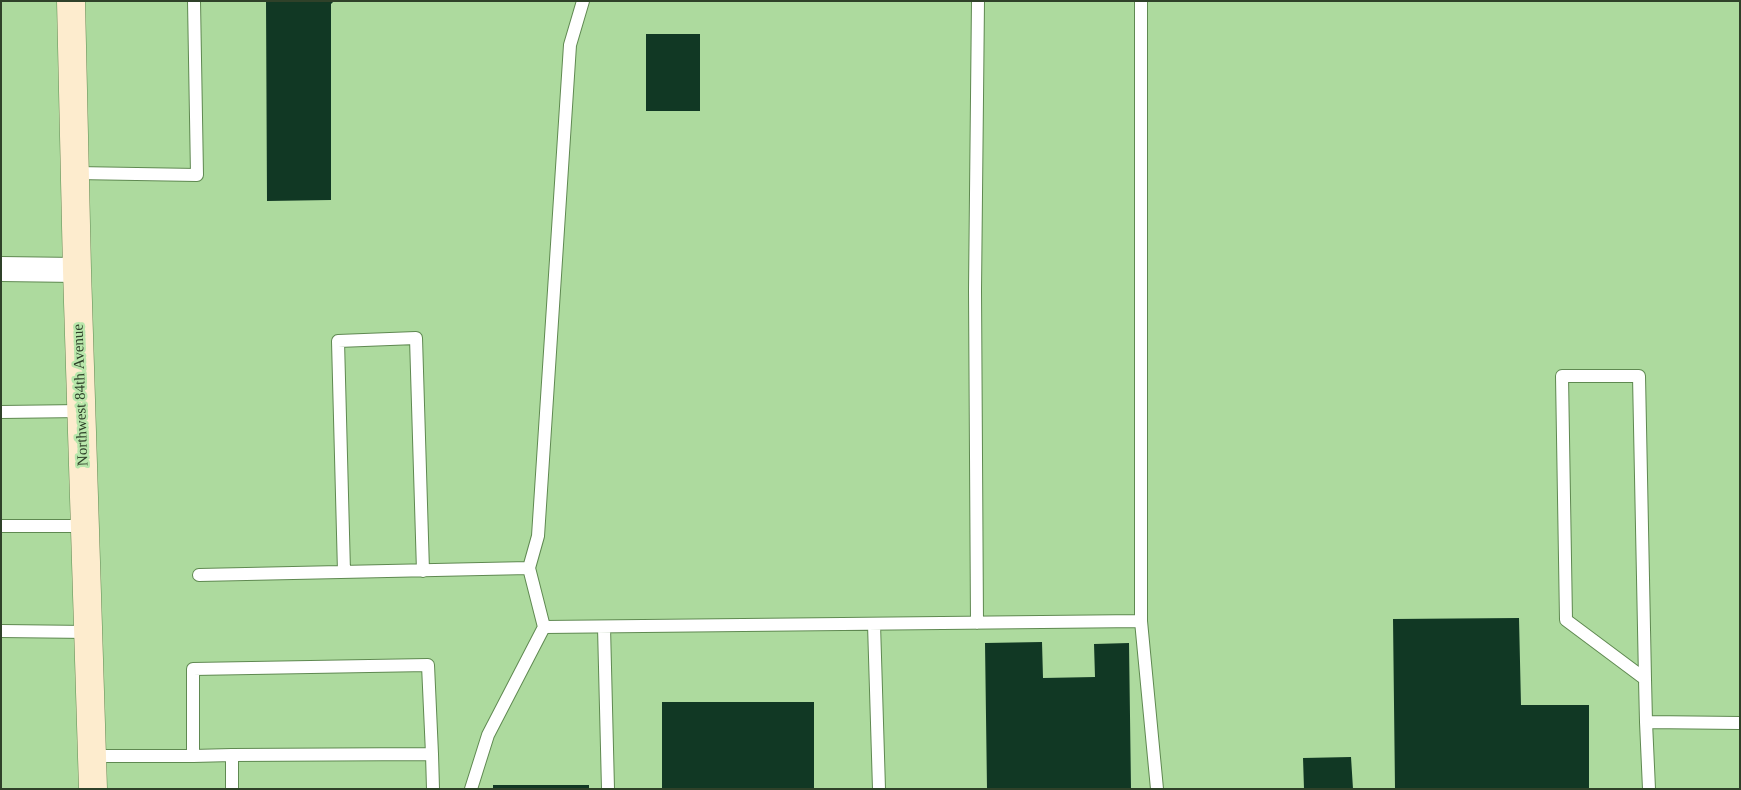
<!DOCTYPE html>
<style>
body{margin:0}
#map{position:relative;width:1741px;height:790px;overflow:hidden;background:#adda9e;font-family:"Times New Roman",serif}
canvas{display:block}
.frame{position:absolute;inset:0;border:2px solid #2f4129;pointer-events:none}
</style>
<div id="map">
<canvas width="1741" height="790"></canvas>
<div class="frame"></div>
</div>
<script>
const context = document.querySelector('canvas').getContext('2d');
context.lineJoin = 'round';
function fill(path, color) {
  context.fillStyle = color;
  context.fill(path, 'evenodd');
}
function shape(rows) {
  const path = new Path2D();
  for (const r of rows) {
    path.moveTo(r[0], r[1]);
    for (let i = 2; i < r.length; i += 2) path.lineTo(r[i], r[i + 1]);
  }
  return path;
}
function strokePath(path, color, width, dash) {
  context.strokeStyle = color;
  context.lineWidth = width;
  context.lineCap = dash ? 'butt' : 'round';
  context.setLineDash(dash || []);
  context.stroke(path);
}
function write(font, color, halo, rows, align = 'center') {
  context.font = font + ' "Times New Roman",serif';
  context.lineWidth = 5;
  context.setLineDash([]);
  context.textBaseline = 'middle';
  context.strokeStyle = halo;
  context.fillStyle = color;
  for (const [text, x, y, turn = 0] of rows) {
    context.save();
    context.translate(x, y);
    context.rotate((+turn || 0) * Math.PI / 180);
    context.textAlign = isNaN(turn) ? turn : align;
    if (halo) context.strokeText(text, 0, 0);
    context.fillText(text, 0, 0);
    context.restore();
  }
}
const building = shape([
 [266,1,334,1,331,4,331,200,267,201],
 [646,34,700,34,700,111,646,111],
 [1519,618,1521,705,1589,705,1589,789,1395,789,1393,619],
 [1042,642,1043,678,1095,677,1094,644,1129,643,1131,789,987,789,985,643],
 [662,702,814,702,814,789,662,789],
 [1351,757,1353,789,1304,789,1303,758],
 [493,785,589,785,589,789,493,789]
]);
const lane = shape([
 [1141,1,1141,621],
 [76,173,197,175,194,1],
 [1,412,82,411],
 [1,526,85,526],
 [529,568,538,536,570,45,583,1],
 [344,572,338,341,416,338,423,571],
 [199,575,529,568,544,627,1141,621,1157,789],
 [977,623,975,290,978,1],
 [874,624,879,789],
 [604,627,608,789],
 [1,631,89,632],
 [1645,679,1566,620,1562,376,1639,376,1645,679,1646,722,1740,723],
 [1646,722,1649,789],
 [432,754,433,789],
 [232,755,232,789],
 [93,756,193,756,232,755,432,754,428,665,193,669,193,756],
 [471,789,488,735,544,627]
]);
const street = shape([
 [1,269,77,270]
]);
const secondary = shape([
 [71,1,77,270,93,789]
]);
const streetNames = [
 ["Northwest 84th Avenue",81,395,-92]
];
fill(building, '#113824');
strokePath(lane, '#5f8951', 14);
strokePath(street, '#5f8951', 26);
strokePath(secondary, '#5f8951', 29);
strokePath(lane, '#fff', 12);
strokePath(street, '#fff', 24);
strokePath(secondary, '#fdecce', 28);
write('15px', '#2f4129', '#b9e7ab', streetNames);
</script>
